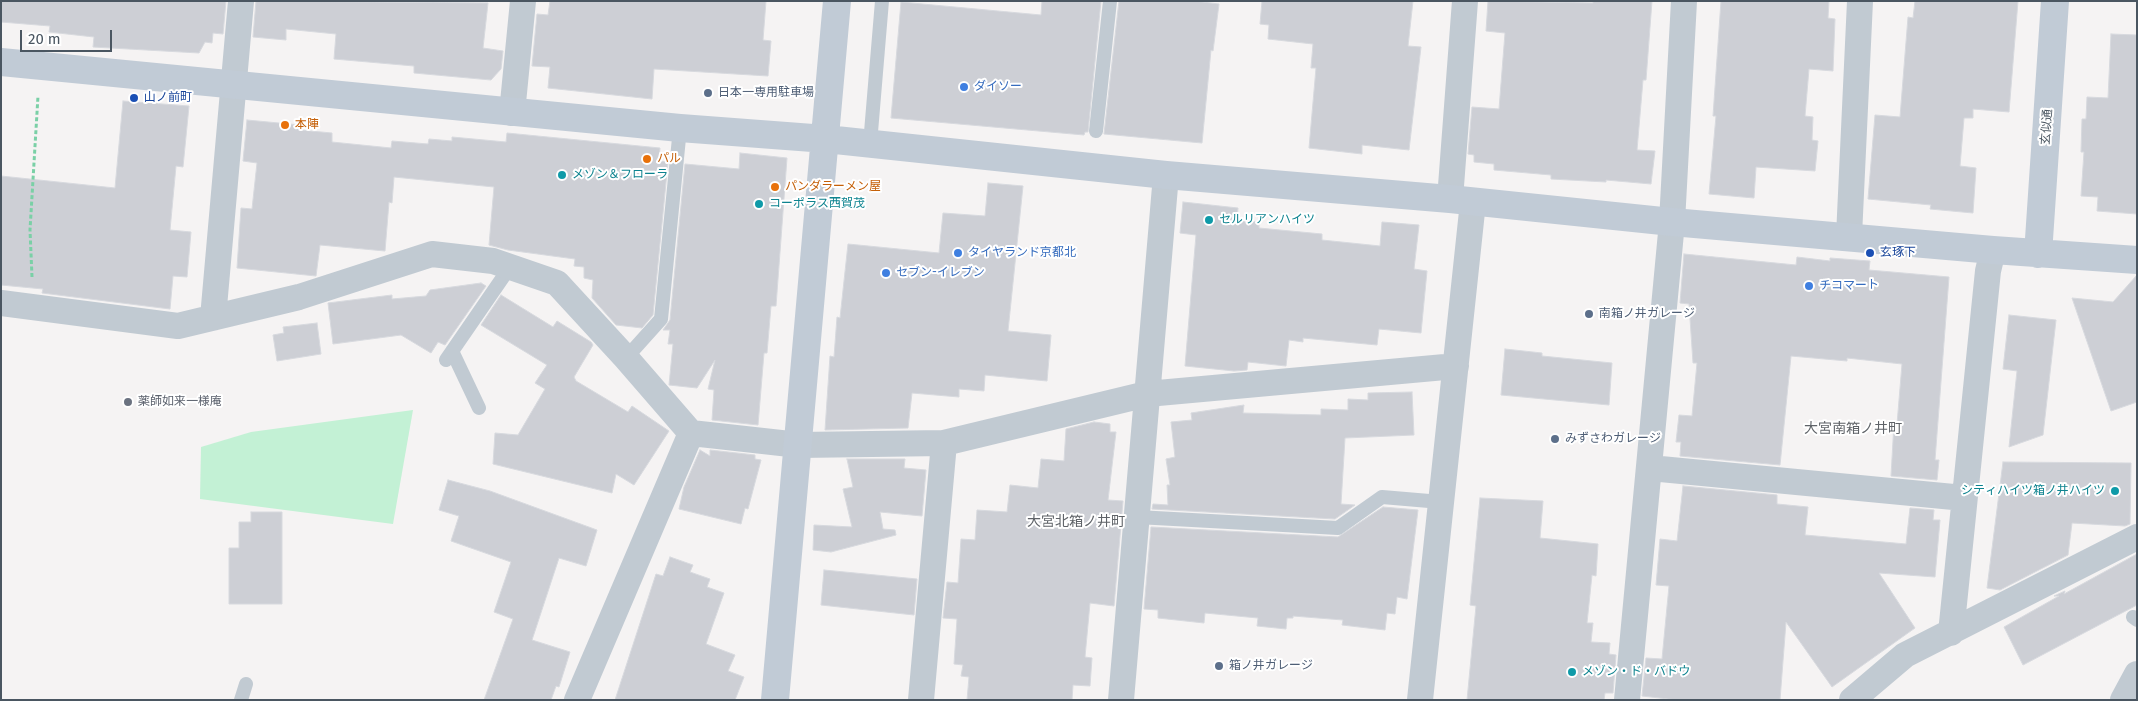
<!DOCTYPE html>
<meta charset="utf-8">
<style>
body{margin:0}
#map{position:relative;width:2138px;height:701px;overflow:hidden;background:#f5f3f3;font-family:"Fira Sans",sans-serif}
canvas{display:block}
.frame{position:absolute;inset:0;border:2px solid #4a5661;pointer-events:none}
.scale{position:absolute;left:20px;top:30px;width:92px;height:22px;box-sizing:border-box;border:2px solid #4a5661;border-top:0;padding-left:6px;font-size:15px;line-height:18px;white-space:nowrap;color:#4a5661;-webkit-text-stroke:4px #fff;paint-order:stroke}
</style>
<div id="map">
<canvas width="2138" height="701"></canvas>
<div class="frame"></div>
<div class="scale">20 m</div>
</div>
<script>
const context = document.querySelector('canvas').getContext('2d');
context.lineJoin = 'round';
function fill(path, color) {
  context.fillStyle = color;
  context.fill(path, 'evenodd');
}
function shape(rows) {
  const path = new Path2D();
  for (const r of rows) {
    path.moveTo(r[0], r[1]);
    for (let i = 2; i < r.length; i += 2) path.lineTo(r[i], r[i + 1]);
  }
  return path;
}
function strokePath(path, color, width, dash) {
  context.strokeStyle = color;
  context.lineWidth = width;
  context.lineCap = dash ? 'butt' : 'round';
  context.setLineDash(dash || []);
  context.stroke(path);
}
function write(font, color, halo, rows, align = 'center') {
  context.font = font + ' "Fira Sans","Noto Sans JP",sans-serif';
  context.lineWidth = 4;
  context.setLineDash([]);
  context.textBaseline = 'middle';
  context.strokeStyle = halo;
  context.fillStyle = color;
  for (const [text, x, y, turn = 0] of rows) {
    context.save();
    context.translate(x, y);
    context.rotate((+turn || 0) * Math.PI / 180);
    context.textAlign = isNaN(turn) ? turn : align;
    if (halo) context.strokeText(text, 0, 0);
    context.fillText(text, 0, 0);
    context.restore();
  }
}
const green = shape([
 [413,410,393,524,200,499,201,447,251,432]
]);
const building = shape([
 [1,1,226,1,223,34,213,33,212,43,205,42,199,53,93,47,94,37,49,32,50,26,1,22,1,1],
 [256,1,488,3,483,48,503,51,501,69,491,80,414,73,414,66,334,59,336,34,286,29,286,40,253,37,256,1],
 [550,1,766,1,763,40,771,41,768,76,654,69,652,99,548,88,550,67,532,66,537,14,548,15,550,1],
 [1042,1,1101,1,1088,132,1085,132,1084,135,891,118,901,2,1041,15,1042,1],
 [1119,1,1194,1,1219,4,1213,51,1211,50,1202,143,1104,134,1119,1],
 [1262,1,1413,1,1408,46,1421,47,1409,150,1362,145,1362,154,1309,148,1316,68,1311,68,1313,44,1268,39,1269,25,1260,24,1262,1],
 [1488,1,1593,3,1593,1,1652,1,1646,80,1643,80,1637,150,1655,151,1651,184,1606,180,1606,182,1551,179,1551,175,1494,170,1494,164,1474,162,1474,155,1468,154,1472,107,1499,109,1505,33,1486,31,1488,1],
 [1721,1,1829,1,1828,18,1835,19,1833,71,1809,69,1805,116,1813,117,1812,140,1818,141,1815,171,1756,167,1754,198,1709,194,1716,116,1713,116,1721,1],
 [1915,1,2018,1,2009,112,1973,109,1973,118,1964,118,1960,166,1976,168,1973,213,1930,209,1931,205,1868,199,1875,115,1900,117,1908,17,1913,18,1915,1],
 [2111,34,2137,35,2137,214,2097,211,2098,197,2081,196,2084,152,2081,152,2082,119,2086,119,2087,97,2108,98,2111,34],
 [123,101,189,106,183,167,176,166,170,230,191,232,187,277,173,276,170,309,42,293,43,289,1,285,1,176,115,188,123,101],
 [247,120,300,125,300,130,332,133,332,142,391,148,392,141,428,144,429,139,452,141,452,137,506,142,507,133,660,148,659,161,668,162,653,315,642,328,616,325,592,298,593,280,584,278,584,267,574,266,575,259,508,250,489,245,494,187,394,177,392,203,389,202,385,251,320,245,316,276,237,268,241,208,252,209,257,163,243,161,247,120],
 [740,153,787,158,776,306,771,306,767,353,764,353,758,425,712,420,714,390,708,389,715,360,697,388,669,385,673,344,668,344,670,330,663,330,670,320,685,164,739,169,740,153],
 [988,183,1023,186,1008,331,1051,335,1047,381,985,375,984,391,959,389,959,397,912,393,908,428,825,430,830,356,834,357,837,317,840,318,848,244,939,253,943,213,985,216,988,183],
 [1183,202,1238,208,1237,220,1259,222,1259,228,1322,234,1322,240,1380,246,1382,222,1419,225,1414,269,1427,271,1421,333,1379,329,1377,345,1303,338,1303,342,1289,340,1286,366,1248,362,1247,370,1234,371,1185,366,1196,235,1180,233,1183,202],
 [1684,254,1796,265,1797,257,1830,261,1830,258,1870,261,1869,270,1949,277,1935,460,1939,460,1937,480,1891,476,1894,423,1897,424,1902,364,1847,358,1847,361,1791,356,1780,465,1680,456,1681,442,1676,442,1679,415,1692,416,1697,363,1693,363,1689,304,1680,303,1684,254],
 [2137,275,2137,402,2111,411,2072,298,2113,302,2137,275],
 [481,283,486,286,445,345,438,342,431,353,401,335,333,344,328,303,392,295,392,299,426,296,430,290,481,283],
 [501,295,553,327,557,321,591,342,593,345,574,377,576,381,628,412,632,406,669,431,634,485,616,474,612,493,493,464,495,433,518,435,545,389,535,383,547,365,481,325,501,295],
 [2009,315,2056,320,2043,435,2009,447,2017,371,2003,369,2009,315],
 [317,323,321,354,277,361,273,335,284,333,283,327,317,323],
 [1505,349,1542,353,1542,356,1612,363,1609,405,1501,395,1505,349],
 [1412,392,1414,435,1345,438,1341,504,1355,505,1335,519,1152,509,1153,504,1168,505,1167,485,1170,485,1166,459,1175,457,1171,422,1192,420,1191,413,1244,405,1243,413,1321,415,1321,409,1348,410,1348,399,1368,400,1368,393,1412,392],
 [1094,422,1110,424,1110,432,1116,432,1108,500,1123,501,1114,606,1090,603,1085,657,1092,658,1090,686,1073,685,1072,700,967,700,969,677,961,676,963,665,954,664,957,619,943,618,947,582,958,583,961,539,975,540,977,510,1007,512,1010,485,1038,488,1041,459,1064,461,1066,429,1094,422],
 [700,450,710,456,710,450,755,455,755,459,761,460,748,509,745,508,741,524,679,509,684,487,700,450],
 [847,459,905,459,904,468,926,470,922,516,880,512,883,529,895,530,896,535,831,552,813,550,814,525,852,527,843,489,853,487,847,459],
 [2003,462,2131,463,2130,524,2125,526,2072,523,2068,555,2000,590,1987,588,2003,462],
 [448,480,490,491,597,530,586,566,559,558,532,640,570,652,559,687,556,686,551,700,484,700,513,619,494,612,511,562,451,541,459,516,439,510,448,480],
 [1683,486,1777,495,1777,504,1808,507,1805,535,1906,544,1910,508,1934,510,1933,520,1940,520,1935,577,1879,573,1915,628,1832,687,1786,622,1780,700,1677,700,1642,696,1646,658,1662,659,1669,586,1656,585,1660,539,1677,541,1683,486],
 [1480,498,1543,501,1540,538,1598,544,1596,576,1592,575,1587,623,1593,623,1591,642,1610,643,1609,654,1616,655,1613,693,1605,693,1604,700,1467,700,1476,606,1470,605,1480,498],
 [1383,507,1418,510,1407,599,1397,597,1395,614,1387,613,1385,630,1342,625,1343,620,1293,616,1293,618,1287,618,1286,629,1257,626,1258,618,1205,613,1204,623,1158,618,1158,610,1144,609,1151,527,1338,537,1383,507],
 [251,512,282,512,282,604,229,604,229,548,239,548,239,522,251,522,251,512],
 [2137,554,2137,605,2023,665,2004,627,2059,596,2054,596,2065,591,2064,594,2137,554],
 [670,557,693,565,690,572,710,579,707,587,724,593,706,644,735,655,728,671,744,677,735,700,615,700,656,574,663,576,670,557],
 [824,570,917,579,914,615,821,605,824,570]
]);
const path = shape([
 [32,277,30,230,38,96]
]);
const lane = shape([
 [1096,131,1110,1],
 [870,144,882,1],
 [452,351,479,408],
 [626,358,661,319,680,128],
 [446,360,510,267],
 [1137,517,1338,528,1382,497,1441,502],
 [2133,617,2137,620],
 [241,700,246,684]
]);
const street = shape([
 [512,113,523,1],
 [1450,199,1465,1],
 [1849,236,1860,1],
 [1,303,178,326,299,297,432,254,493,261,557,283,626,358,691,433,799,445,944,443,1147,394,1456,366],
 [213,318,241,1],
 [1650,468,1964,498],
 [1951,633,1988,271,1993,250],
 [577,700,691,433],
 [921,700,944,443],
 [1121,700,1166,175],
 [1420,700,1473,202],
 [1627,700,1672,222,1684,1],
 [1852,700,1905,655,2137,537],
 [2123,700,2137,674]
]);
const secondary = shape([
 [1,62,680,128,826,139,1166,175,1450,199,1672,222,1993,250,2137,260],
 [2038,254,2055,1],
 [775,700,837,1]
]);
const markers = [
 [964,87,5,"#3f7fe0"],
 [708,93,5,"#5c6f8a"],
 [134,98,5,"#1a4fb4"],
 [285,125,5,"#e8710a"],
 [647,159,5,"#e8710a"],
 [562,175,5,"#0f9aa8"],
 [775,187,5,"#e8710a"],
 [759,204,5,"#0f9aa8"],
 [1209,220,5,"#0f9aa8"],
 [958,253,5,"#3f7fe0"],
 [1870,253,5,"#1a4fb4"],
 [886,273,5,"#3f7fe0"],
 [1809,286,5,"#3f7fe0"],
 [1589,314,5,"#5c6f8a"],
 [128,402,5,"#6b7280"],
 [1555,439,5,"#5c6f8a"],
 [2115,491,5,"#0f9aa8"],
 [1219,666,5,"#5c6f8a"],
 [1572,672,5,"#0f9aa8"]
];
const shopNames = [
 ["ダイソー",974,87],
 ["タイヤランド京都北",968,253],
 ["セブン-イレブン",896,273],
 ["チコマート",1819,286]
];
const serviceNames = [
 ["日本一専用駐車場",718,93],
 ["南箱ノ井ガレージ",1599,314],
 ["みずさわガレージ",1565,439],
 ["箱ノ井ガレージ",1229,666]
];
const transitNames = [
 ["山ノ前町",144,98],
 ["玄琢下",1880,253]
];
const foodNames = [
 ["本陣",295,125],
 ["パル",657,159],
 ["パンダラーメン屋",785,187]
];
const streetNames = [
 ["玄似通",2047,127,-86]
];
const cultureNames = [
 ["メゾン＆フローラ",572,175],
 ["コーポラス西賀茂",769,204],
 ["セルリアンハイツ",1219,220],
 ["シティハイツ箱ノ井ハイツ",2105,491,"right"],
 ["メゾン・ド・バドウ",1582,672]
];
const worshipNames = [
 ["薬師如来一様庵",138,402]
];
const neighbourhoodNames = [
 ["大宮南箱ノ井町",1853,429],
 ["大宮北箱ノ井町",1076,522]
];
fill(green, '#c3f1d5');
fill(building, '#cdcfd5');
strokePath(building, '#d7d9de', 1);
strokePath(path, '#7ad0a6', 3, [4, 2.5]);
strokePath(lane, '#c1cad2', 14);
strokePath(street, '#c1cad2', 26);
strokePath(secondary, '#c1cbd6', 28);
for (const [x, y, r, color] of markers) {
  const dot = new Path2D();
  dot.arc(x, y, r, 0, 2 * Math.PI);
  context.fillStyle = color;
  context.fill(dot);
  strokePath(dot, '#fff', 2);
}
write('12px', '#366cbe', '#fff', shopNames, 'left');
write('12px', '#4e5e75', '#fff', serviceNames, 'left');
write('12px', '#164399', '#fff', transitNames, 'left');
write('12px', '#c56008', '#fff', foodNames, 'left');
write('12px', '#4a5661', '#fff', streetNames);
write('12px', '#0d838f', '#fff', cultureNames, 'left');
write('12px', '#5b616d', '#fff', worshipNames, 'left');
write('14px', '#5f6368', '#fff', neighbourhoodNames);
</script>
